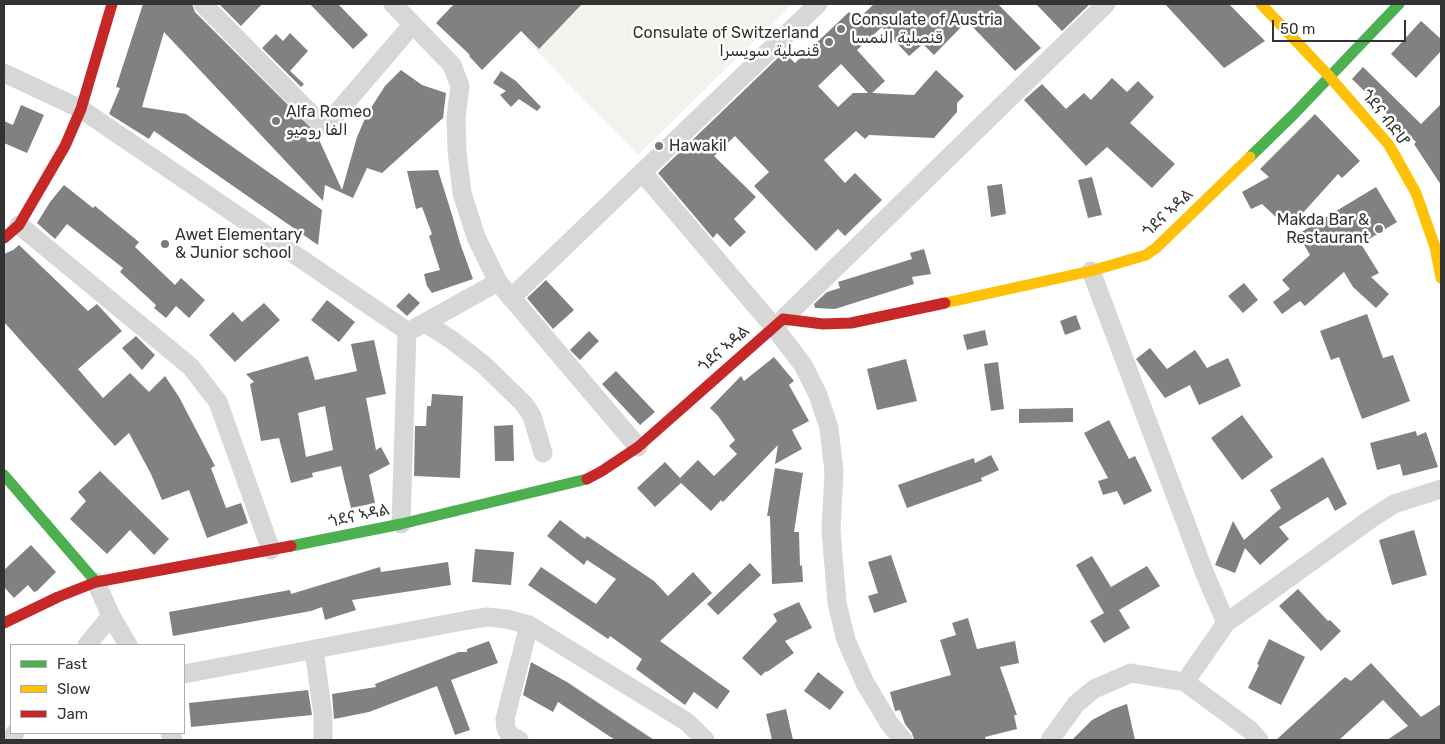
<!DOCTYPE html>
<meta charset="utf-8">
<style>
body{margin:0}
#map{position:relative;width:1445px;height:744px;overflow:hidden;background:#fff;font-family:Rubik,sans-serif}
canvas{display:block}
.frame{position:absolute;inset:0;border:5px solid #333;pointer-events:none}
.legend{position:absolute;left:10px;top:644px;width:175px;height:90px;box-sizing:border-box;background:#fff;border:1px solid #adadad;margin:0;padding:6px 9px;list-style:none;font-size:15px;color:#333}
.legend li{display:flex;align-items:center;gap:10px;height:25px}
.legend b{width:25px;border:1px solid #adadad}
.scale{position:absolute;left:1272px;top:20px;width:134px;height:22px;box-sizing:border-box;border:2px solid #333;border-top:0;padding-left:6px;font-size:15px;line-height:18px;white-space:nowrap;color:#333;-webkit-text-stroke:4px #fff;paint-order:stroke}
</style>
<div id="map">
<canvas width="1445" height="744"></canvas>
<div class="frame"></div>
<ul class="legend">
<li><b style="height:6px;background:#4caf50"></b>Fast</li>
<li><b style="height:6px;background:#ffc107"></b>Slow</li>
<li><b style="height:6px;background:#c62828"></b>Jam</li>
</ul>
<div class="scale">50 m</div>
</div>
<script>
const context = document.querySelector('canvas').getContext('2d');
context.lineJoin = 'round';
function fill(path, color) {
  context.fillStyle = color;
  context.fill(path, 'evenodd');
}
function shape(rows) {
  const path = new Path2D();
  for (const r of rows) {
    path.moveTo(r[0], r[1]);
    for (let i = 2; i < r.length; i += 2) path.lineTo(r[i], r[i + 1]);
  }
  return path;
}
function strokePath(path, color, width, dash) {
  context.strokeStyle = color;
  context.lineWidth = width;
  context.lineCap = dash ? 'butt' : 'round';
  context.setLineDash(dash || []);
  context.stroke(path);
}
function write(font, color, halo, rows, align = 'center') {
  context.font = font + ' Rubik,"Noto Sans Arabic","Noto Sans Ethiopic",sans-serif';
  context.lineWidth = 5;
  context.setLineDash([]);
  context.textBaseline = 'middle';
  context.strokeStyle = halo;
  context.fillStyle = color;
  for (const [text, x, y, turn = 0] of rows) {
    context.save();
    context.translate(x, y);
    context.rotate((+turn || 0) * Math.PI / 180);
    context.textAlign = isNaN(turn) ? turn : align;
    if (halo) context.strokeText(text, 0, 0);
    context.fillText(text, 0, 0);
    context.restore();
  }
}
const green = shape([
 [563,4,792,4,638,155,526,40]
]);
const building = shape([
 [143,4,192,4,195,12,316,133,342,190,357,137,367,114,385,86,401,70,422,85,446,93,443,118,382,173,367,168,353,198,325,185,323,201,164,32,142,107,186,114,322,210,318,245,154,131,149,139,109,114,120,88,116,87],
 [219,4,262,4,241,26],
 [310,4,338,4,368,35,353,49],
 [454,4,582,4,539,49,521,31,482,70,469,56,470,55,436,23],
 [874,4,998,4,1041,48,1015,71,967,21,934,55,923,44,909,56,882,27,857,50,885,81,872,93,914,95,936,70,964,96,957,103,957,112,934,138,869,135,865,139,856,131,824,160,845,183,855,173,882,200,845,236,838,229,816,251,785,219,754,186,769,172,735,136,714,156,756,197,734,219,746,232,730,247,717,233,713,238,658,173,784,52,795,63,849,12,857,20],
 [841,64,868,93,853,93,838,107,818,86],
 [1036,4,1090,4,1062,31],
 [1165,4,1229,4,1265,41,1224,68],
 [1421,21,1441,39,1441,51,1416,78,1391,54],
 [290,33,308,51,290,71,304,84,301,87,262,48,276,34,283,41],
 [1363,67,1421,124,1441,104,1441,185,1414,144,1416,142,1352,79],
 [501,71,516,81,541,107,537,111,519,99,511,107,500,95,506,91,493,83],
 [1112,78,1127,92,1138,81,1154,97,1130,123,1175,164,1152,188,1107,147,1086,166,1024,100,1042,84,1066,109,1084,93,1091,100],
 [21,105,44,115,27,153,4,143,4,121,13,125],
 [1315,114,1360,161,1342,178,1338,174,1292,225,1285,212,1278,219,1262,204,1251,209,1242,192,1269,177,1260,169],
 [438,170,453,218,460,243,473,279,432,293,427,286,424,274,440,270,429,236,432,234,422,207,416,209,407,171],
 [1092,177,1102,215,1088,218,1078,180],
 [1002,184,1006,214,991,217,987,186],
 [64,185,93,208,95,206,139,242,135,247,175,285,181,278,205,300,189,318,176,306,166,318,154,308,156,305,120,272,123,268,67,224,55,239,37,223,50,202],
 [1376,187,1397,222,1361,244,1379,273,1371,277,1389,294,1376,308,1353,287,1344,272,1305,306,1300,301,1282,314,1273,302,1290,289,1282,280,1310,255,1298,234],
 [19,245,88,311,97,304,122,331,78,369,103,398,130,373,149,392,165,376,179,397,215,466,211,468,226,508,241,503,248,523,207,538,189,490,162,500,151,474,129,433,115,446,4,322,4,254,13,250],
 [924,249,931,274,912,277,914,284,835,309,815,308,814,304,827,292,840,288,838,282,912,259,910,253],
 [546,280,574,310,553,329,527,298],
 [1244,283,1258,300,1243,313,1228,296],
 [409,293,420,303,407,316,396,306],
 [327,300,355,322,339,342,311,320],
 [264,303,280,320,235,362,209,335,233,312,242,322],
 [1367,314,1383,358,1393,355,1410,401,1362,419,1339,357,1331,360,1320,331],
 [1076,315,1081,329,1065,335,1060,321],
 [985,330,988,345,967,350,963,335],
 [589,331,599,341,580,360,570,350],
 [136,336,155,355,142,370,122,348],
 [374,340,386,394,366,398,376,450,381,447,390,464,369,475,375,503,351,508,341,466,312,473,313,477,291,483,279,438,261,441,250,384,254,382,246,374,308,356,315,380,357,371,351,344],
 [325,406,333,450,306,457,298,413],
 [1150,348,1167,369,1195,350,1207,368,1228,358,1241,386,1199,405,1190,385,1165,398,1136,359],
 [774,357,794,381,789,385,809,421,792,430,802,449,775,464,778,445,723,502,721,500,711,511,681,483,655,507,637,488,665,462,680,478,698,460,714,476,737,454,729,446,735,440,718,416,710,408,741,376,744,381],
 [906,359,917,401,877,410,867,369],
 [998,362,1004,409,991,411,984,364],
 [616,371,655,412,640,425,602,384],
 [432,394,463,396,460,478,414,476,415,426,426,426,427,406,431,406],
 [1073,408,1073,422,1019,423,1019,409],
 [1242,415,1273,457,1242,480,1211,438],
 [1109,420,1129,459,1135,456,1152,491,1124,505,1117,491,1103,495,1098,481,1108,478,1084,433],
 [513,425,514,461,495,461,494,426],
 [1416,431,1417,436,1426,432,1438,467,1403,476,1400,464,1377,470,1370,443],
 [991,455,999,470,981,478,982,481,907,508,898,485,974,458,975,463],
 [1323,457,1347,504,1335,511,1328,497,1279,527,1289,539,1260,565,1245,548,1235,573,1215,565,1233,521,1244,540,1281,508,1270,490],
 [775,468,803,473,794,532,799,532,800,566,802,565,803,582,772,584,770,516,767,516],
 [100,471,169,539,154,555,130,530,107,554,70,519,86,501,78,492],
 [560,520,585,539,587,536,654,581,668,596,693,572,712,593,660,641,730,691,717,709,694,692,685,705,636,669,642,659,610,636,608,639,528,585,541,567,596,604,616,579,587,560,584,565,547,536],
 [1414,530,1427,575,1392,585,1379,540],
 [31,545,56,572,37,591,34,592,28,585,14,598,4,587,4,570],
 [475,549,514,552,511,585,472,582],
 [891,555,907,602,874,613,868,596,878,593,868,562],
 [1092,556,1111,587,1147,566,1160,586,1119,610,1130,628,1104,643,1090,621,1104,613,1076,565],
 [448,562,451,585,352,600,356,610,325,620,322,607,311,611,173,636,169,612,290,590,291,594,380,567,381,572],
 [750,563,761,575,718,615,707,604],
 [1298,589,1328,621,1330,620,1341,631,1321,651,1279,606],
 [799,602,812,628,785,641,794,653,767,672,766,671,761,676,742,658,777,621,773,614],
 [968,618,977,649,1015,641,1019,663,1000,667,1017,715,1014,715,1017,729,985,737,986,740,914,740,912,733,905,724,900,710,895,711,890,692,951,675,940,640,956,635,952,623],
 [1269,639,1305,657,1281,705,1248,688,1259,665,1257,664],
 [489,641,498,663,451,680,470,730,455,735,437,686,369,712,334,719,332,694,376,687,375,684,459,652,467,652,467,649],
 [531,662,567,682,654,740,615,740,558,702,553,712,523,695],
 [1371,663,1421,717,1441,704,1441,740,1387,740,1408,726,1383,700,1339,740,1276,740,1345,677,1351,681],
 [818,672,844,692,830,710,804,691],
 [308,690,312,715,191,727,189,703],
 [1127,704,1135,740,1072,740,1092,720,1113,709],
 [786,709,793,740,772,740,766,714]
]);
const street = shape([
 [203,4,317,120,324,124,330,121,412,25],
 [393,4,452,65,460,86,456,117,457,151,462,193,476,237,498,282,638,447],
 [4,73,81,109,407,331,401,524],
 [642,172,774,327,803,365,818,395,829,428,834,472,831,530,837,603,846,640,865,683,889,723,903,740],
 [19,225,191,367,218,402,271,550],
 [1091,271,1205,574,1226,623],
 [511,298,818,4],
 [783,319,1106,4],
 [425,323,452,340,484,365,524,404,532,416,543,453],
 [415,328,498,282],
 [96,582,111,616,128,645],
 [87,645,111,616],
 [314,650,323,715,323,740],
 [184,674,468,620,487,617,507,619,529,625,687,722,705,740],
 [1185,682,1226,623,1372,518,1394,504,1441,489],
 [170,733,173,740],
 [9,740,15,733],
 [519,740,511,736,506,729,505,719,529,625],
 [1050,740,1076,704,1094,689,1131,673,1185,682,1250,730,1259,740]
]);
const fast = shape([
 [1250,157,1295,113,1399,4],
 [4,475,96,582],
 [291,546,401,524,587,479]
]);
const slow = shape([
 [1261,4,1329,76,1389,145,1416,193,1435,247,1441,278],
 [945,303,1091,271,1146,255,1156,248,1250,157]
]);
const jam = shape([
 [4,238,19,225,65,146,81,109,112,4],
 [587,479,602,471,638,447,783,319,823,324,851,323,945,303],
 [4,623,58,597,96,582,291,546]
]);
const markers = [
 [841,29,5,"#7a7a7a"],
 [829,42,5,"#7a7a7a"],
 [276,121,5,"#7a7a7a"],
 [659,146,5,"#7a7a7a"],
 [1379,229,5,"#7a7a7a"],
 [165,244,5,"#7a7a7a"]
];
const poiNames = [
 ["Consulate of Austria",851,20],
 ["قنصلية النمسا",851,38],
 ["Consulate of Switzerland",819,33,"right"],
 ["قنصلية سويسرا",819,51,"right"],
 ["Alfa Romeo",286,112],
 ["الفا روميو",286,130],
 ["Hawakil",669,146],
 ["Makda Bar &",1369,220,"right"],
 ["Restaurant",1369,238,"right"],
 ["Awet Elementary",175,235],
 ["& Junior school",175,253]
];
const streetNames = [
 ["ጎደና ብድሆ",1385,118,52],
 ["ጎደና ኣዳል",1168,213,-43],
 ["ጎደና ኣዳል",724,349,-41],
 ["ጎደና ኣዳል",359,516,-12]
];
fill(green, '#f2f3ec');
fill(building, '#818181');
strokePath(street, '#d7d7d7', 19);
strokePath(fast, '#4caf50', 11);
strokePath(slow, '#ffc107', 11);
strokePath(jam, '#c62828', 11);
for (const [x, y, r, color] of markers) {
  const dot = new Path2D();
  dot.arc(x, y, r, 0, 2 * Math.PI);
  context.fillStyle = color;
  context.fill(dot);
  strokePath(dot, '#fff', 2);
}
write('16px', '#333', '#fff', poiNames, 'left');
write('16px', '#333', '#fff', streetNames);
</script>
